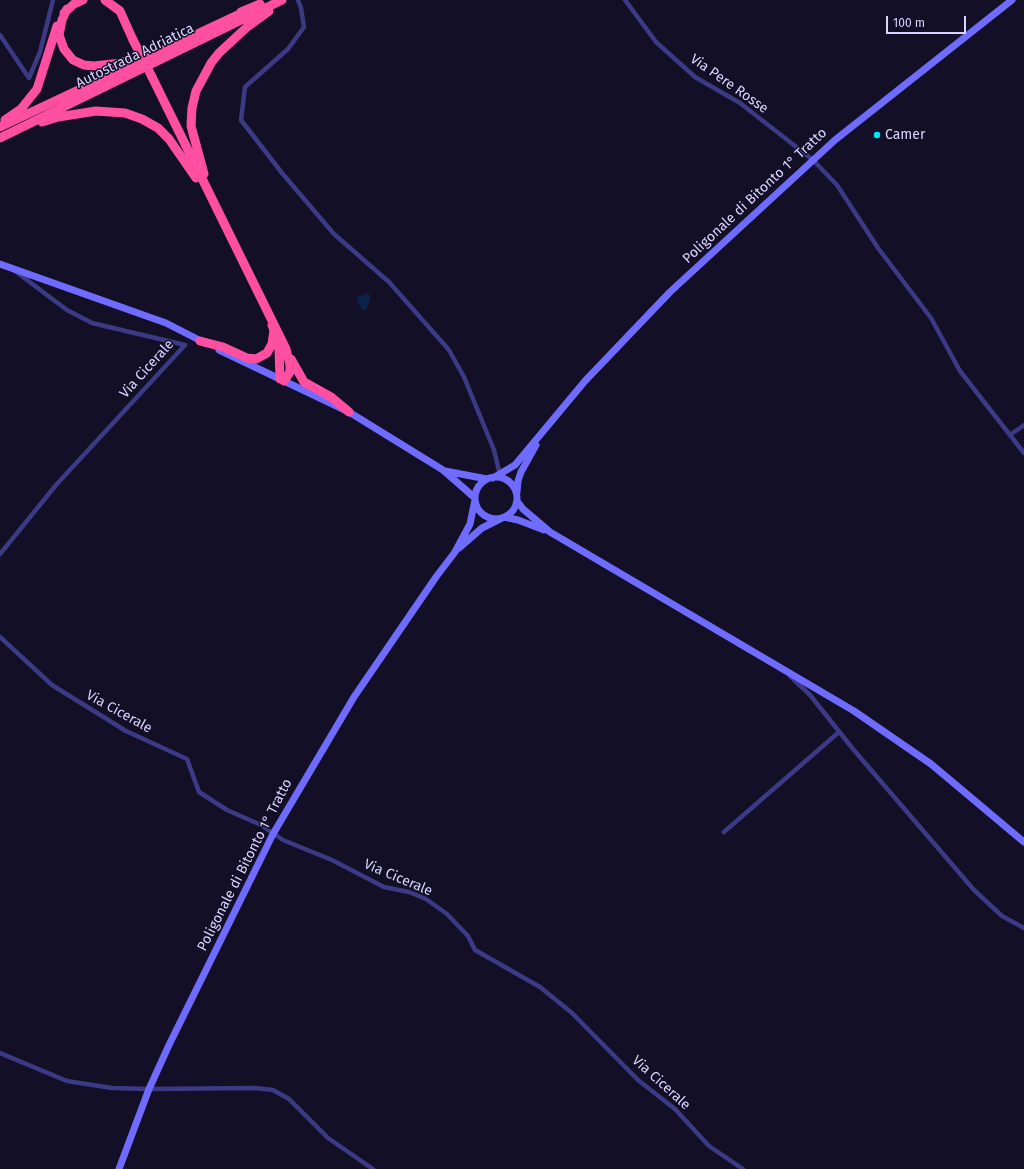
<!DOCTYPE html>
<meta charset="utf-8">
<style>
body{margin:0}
#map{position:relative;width:1024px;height:1169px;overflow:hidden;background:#130f26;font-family:"Fira Sans",sans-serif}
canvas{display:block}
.scale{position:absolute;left:886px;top:16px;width:80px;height:18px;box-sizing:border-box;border:2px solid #d9d4ff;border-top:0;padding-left:5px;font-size:12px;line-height:14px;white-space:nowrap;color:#d9d4ff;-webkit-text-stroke:3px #130f26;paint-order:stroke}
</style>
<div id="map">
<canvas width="1024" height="1169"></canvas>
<div class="scale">100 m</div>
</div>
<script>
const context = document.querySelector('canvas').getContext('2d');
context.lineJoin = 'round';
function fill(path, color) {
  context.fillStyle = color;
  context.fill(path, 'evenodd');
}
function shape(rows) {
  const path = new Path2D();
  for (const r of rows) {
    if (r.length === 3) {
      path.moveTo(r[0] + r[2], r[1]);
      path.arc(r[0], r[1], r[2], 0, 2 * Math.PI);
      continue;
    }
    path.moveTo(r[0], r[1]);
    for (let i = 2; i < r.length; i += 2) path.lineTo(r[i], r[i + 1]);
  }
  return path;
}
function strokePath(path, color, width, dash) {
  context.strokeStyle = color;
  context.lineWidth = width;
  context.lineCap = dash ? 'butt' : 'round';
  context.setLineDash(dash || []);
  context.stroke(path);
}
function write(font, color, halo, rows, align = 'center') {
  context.font = font + ' "Fira Sans",sans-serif';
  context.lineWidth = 3;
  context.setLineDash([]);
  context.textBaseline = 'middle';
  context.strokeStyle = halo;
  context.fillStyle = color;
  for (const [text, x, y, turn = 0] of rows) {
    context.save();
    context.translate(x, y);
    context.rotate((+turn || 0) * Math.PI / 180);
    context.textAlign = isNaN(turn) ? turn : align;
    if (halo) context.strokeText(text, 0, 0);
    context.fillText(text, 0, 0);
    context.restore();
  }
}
const water = shape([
 [367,293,370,295,370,301,366,310,362,311,357,300,359,296,365,295]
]);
const street = shape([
 [298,0,301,8,304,27,288,49,245,87,241,120,282,173,334,234,389,282,449,350,464,377,494,450,500,475],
 [625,0,656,42,695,77,740,103,813,160,837,185,878,248,931,318,960,371,1024,453],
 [0,35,29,78],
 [29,78,40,52,53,0],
 [1010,435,1024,425],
 [0,554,56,485,185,345,92,323,67,310,15,271],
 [0,637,52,685,126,731,187,759,199,792,227,810,261,825,283,840,332,860,384,887,409,892,426,899,447,914,468,936,475,950,540,987,572,1013,638,1080,675,1109,709,1146,743,1169],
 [790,676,810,695,853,749,974,890,1002,916,1024,928],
 [724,832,839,732],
 [0,1053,67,1081,112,1088,149,1089,255,1088,273,1090,289,1099,328,1138,373,1169]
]);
const secondary = shape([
 [0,264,166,323,205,343],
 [219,350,349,412,443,470,475,498],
 [445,471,487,479],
 [496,498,21],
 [493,478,515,465,585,381,670,292,835,140,1012,0],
 [517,492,518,481,521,472,536,445],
 [517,501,523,509,550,532,854,711,931,764,1024,842],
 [504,517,518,520,544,530],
 [459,548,482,528,500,519],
 [119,1169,149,1089,169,1045,273,834,354,697,436,577,455,552,470,524,475,500]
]);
const highway = shape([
 [105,0,120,11,133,40],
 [67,9,62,20,59,35,64,49,73,60,84,65,94,66,121,63,132,59],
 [241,12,260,4],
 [64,13,74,4,83,0],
 [152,77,286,349,290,365,290,372,284,381],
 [5,120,21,109,37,89,57,26],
 [42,122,58,117,96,111,125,113,142,119,158,128,169,139,196,178],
 [0,127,246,11],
 [0,138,282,0],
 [204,174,191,126,192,108,196,91,211,63,219,53,247,27,269,11],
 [276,336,279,349,280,379],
 [200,341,223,347,247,358,256,359,267,353,272,344,274,330,272,325],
 [291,359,304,382,331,397,349,412]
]);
const highwayBridge = shape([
 [133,40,152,77]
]);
const markers = [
 [877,135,4,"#00e5ff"]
];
const streetNames = [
 ["Autostrada Adriatica",135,56,-26],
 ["Via Pere Rosse",729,84,35],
 ["Poligonale di Bitonto 1° Tratto",755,196,-43],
 ["Via Cicerale",147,369,-48],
 ["Via Cicerale",119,712,29],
 ["Poligonale di Bitonto 1° Tratto",245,865,-63],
 ["Via Cicerale",398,878,23],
 ["Via Cicerale",661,1083,42]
];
const poiNames = [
 ["Camer",885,135]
];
fill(water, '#0c2248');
strokePath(street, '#3d3a85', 4.5);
strokePath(secondary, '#6f6bff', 7);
strokePath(highway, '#ff4fa3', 9);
strokePath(highwayBridge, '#ff4fa3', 9);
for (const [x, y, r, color] of markers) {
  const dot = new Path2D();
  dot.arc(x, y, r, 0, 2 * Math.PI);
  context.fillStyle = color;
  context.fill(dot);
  strokePath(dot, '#130f26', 1.5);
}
write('14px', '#d9d4ff', '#130f26', streetNames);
write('14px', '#d9d4ff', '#130f26', poiNames, 'left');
</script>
